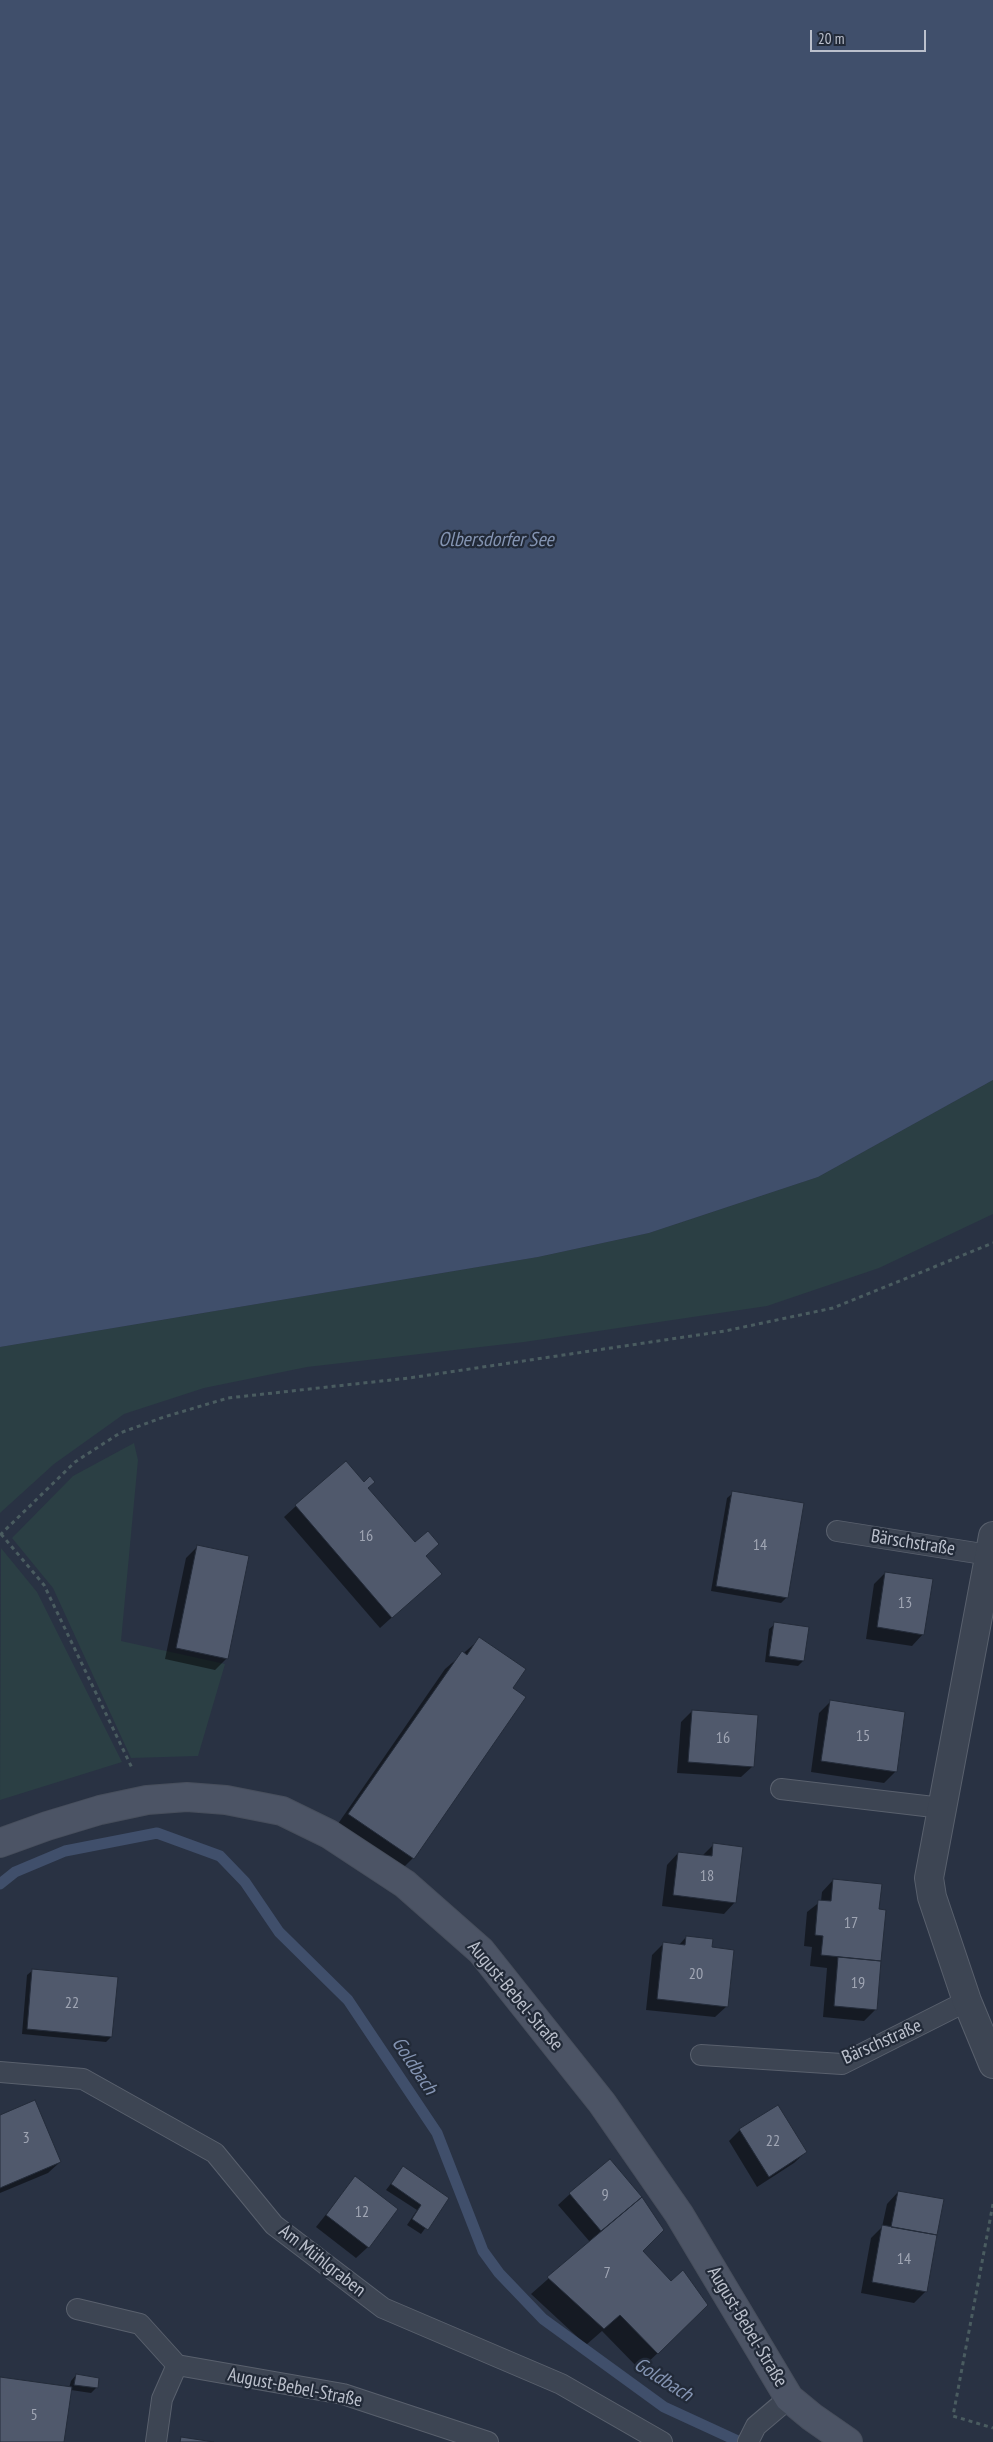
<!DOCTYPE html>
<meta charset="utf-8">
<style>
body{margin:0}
#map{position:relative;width:993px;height:2442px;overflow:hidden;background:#293243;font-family:"PT Sans Narrow",sans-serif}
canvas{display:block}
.scale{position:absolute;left:810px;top:30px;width:116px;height:22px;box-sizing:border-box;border:2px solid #bbc0cc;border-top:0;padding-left:6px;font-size:15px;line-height:18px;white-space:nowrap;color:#bbc0cc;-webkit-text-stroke:4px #222a38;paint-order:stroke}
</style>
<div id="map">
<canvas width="993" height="2442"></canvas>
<div class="scale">20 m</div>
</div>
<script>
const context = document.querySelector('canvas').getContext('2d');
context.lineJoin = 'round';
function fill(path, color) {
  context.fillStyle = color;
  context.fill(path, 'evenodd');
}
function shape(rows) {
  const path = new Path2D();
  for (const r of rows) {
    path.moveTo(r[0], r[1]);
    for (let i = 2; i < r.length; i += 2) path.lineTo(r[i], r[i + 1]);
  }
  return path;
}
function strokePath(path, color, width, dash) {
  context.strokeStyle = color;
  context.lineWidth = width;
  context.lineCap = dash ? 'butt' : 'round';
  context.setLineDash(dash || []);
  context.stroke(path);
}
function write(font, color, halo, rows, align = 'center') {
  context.font = font + ' "PT Sans Narrow",sans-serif';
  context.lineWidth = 4.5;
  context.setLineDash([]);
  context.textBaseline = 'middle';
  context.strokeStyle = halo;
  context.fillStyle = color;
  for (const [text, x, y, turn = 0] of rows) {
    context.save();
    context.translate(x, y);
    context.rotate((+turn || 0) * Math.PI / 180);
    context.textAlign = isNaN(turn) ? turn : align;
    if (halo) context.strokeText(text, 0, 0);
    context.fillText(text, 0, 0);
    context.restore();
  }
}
const green = shape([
 [993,1080,993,1214,879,1268,767,1306,524,1342,307,1367,204,1388,124,1414,54,1464,0,1513,0,1347,538,1257,649,1233,818,1177],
 [134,1443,138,1460,121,1641,225,1664,198,1756,131,1758,53,1588,12,1538,73,1476],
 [1,1548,37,1592,122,1762,0,1800]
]);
const water = shape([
 [0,0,993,0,993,1080,818,1177,649,1233,538,1257,0,1347]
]);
const shadow = shape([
 [367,1488,440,1574,380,1628,284,1517,296,1506],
 [733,1493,787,1597,781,1603,711,1591,727,1498],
 [197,1547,227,1658,215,1670,165,1659,186,1558],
 [885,1573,923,1634,912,1646,866,1639,874,1584],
 [775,1624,803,1661,798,1666,765,1662,769,1629],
 [480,1639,511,1688,525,1697,413,1858,396,1875,333,1831,445,1669],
 [830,1702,896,1771,884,1783,811,1772,819,1713],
 [692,1711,753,1766,741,1777,677,1773,681,1722],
 [714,1844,735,1902,724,1914,662,1906,667,1865,678,1853,702,1856],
 [833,1880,878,1910,885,1911,876,2009,864,2021,823,2017,827,1968,810,1966,812,1947,804,1946,807,1912,821,1901,822,1892],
 [686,1937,727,2006,715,2017,646,2010,652,1955,663,1944,679,1945],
 [33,1970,111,2037,106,2042,22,2034,27,1975],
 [0,2116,60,2162,48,2173,0,2193],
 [740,2130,806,2152,794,2163,757,2187,729,2141],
 [403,2168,447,2198,421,2234,407,2225,417,2210,386,2190],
 [355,2178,368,2247,356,2258,316,2227],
 [898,2192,926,2291,914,2303,861,2293,871,2238,882,2227,887,2204],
 [570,2194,641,2197,662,2230,641,2251,670,2283,690,2322,640,2370,602,2331,586,2345,531,2294,590,2242,558,2205],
 [76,2375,96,2388,91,2393,71,2390,63,2442,0,2442,0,2379,69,2388,71,2381]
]);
const stream = shape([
 [0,1884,15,1872,65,1851,157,1833,220,1856,245,1882,279,1932,348,2000,437,2133,483,2251,499,2273,543,2319,664,2407,740,2442]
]);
const building = shape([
 [346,1461,364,1482,370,1476,375,1482,368,1488,415,1542,428,1531,439,1544,426,1556,442,1574,392,1618,295,1505,346,1461],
 [732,1491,804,1503,788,1598,716,1586,732,1491],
 [197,1545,249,1556,228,1659,176,1648,197,1545],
 [885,1572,933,1579,924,1635,877,1627,885,1572],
 [774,1622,809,1627,804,1661,769,1656,774,1622],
 [479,1637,526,1669,513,1688,526,1697,414,1859,348,1814,462,1651,467,1655,479,1637],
 [830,1700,905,1712,897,1772,821,1761,830,1700],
 [692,1710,758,1715,754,1767,688,1762,692,1710],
 [713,1843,743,1847,736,1903,673,1895,678,1852,712,1856,713,1843],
 [833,1879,882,1884,879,1909,886,1910,881,1961,821,1955,823,1936,815,1935,818,1900,831,1901,833,1879],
 [686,1936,713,1939,712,1947,734,1950,728,2007,657,1999,663,1942,685,1945,686,1936],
 [838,1957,881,1961,877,2010,834,2006,838,1957],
 [32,1969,118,1977,112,2037,27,2029,32,1969],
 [35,2100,61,2162,0,2188,0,2115,35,2100],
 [778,2105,807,2152,769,2177,739,2129,778,2105],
 [610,2159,642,2197,601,2231,569,2193,610,2159],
 [403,2166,449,2198,428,2230,412,2219,421,2205,391,2184,403,2166],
 [355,2176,398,2209,369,2248,326,2215,355,2176],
 [898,2191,944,2199,937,2235,891,2227,898,2191],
 [642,2197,664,2230,643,2251,671,2281,683,2270,708,2305,658,2354,620,2315,604,2329,547,2277,642,2197],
 [882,2225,937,2235,927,2292,872,2282,882,2225],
 [76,2374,99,2378,98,2388,74,2385,76,2374],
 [0,2377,72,2387,64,2442,0,2442,0,2377],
 [181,2437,214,2442,180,2442,181,2437]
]);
const path = shape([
 [1,1534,44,1585,132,1768],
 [0,1535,75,1462,120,1433,164,1417,228,1398,409,1378,725,1331,833,1308,993,1243],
 [993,2204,953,2416,993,2428]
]);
const lane = shape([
 [837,1531,989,1555],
 [781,1789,942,1808],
 [701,2055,842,2064,967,2001],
 [0,2072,83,2079,215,2153,274,2225,383,2308,561,2384,662,2442],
 [77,2309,140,2324,177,2365],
 [156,2442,162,2399,177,2365,343,2394,488,2442],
 [748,2442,756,2426,789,2398]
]);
const street = shape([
 [993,1536,929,1878,932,1897,967,2001,993,2064]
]);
const secondary = shape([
 [0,1843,47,1826,100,1810,147,1800,187,1797,226,1800,282,1811,329,1834,405,1884,481,1951,602,2103,679,2214,789,2398,812,2417,848,2442]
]);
const numberNames = [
 ["16",366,1536],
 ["14",760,1545],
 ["13",905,1603],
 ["15",863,1736],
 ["16",723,1738],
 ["18",707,1876],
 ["17",851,1923],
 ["20",696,1974],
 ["19",858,1983],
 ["22",72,2003],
 ["3",26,2138],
 ["22",773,2141],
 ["9",605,2195],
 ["12",362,2212],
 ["14",904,2259],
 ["7",607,2273],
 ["5",34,2415]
];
const streetNames = [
 ["Bärschstraße",913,1543,9],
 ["August-Bebel-Straße",515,1996,50],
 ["Bärschstraße",882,2042,-24],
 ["Am Mühlgraben",322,2261,38],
 ["August-Bebel-Straße",747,2327,59],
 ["August-Bebel-Straße",295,2388,11]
];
const waterNames = [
 ["Olbersdorfer See",496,540],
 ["Goldbach",414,2066,56],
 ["Goldbach",663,2380,32]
];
fill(green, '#2b3f44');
fill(water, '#404f6b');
fill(shadow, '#0007');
strokePath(stream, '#404f6b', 11);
fill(building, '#50596c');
strokePath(building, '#242c3a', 1);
strokePath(lane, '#59606d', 22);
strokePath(street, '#59606d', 30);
strokePath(secondary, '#474e5c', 30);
strokePath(path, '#4a5c60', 3, [4, 4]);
strokePath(lane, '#3d4553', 20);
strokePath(street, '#3d4553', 28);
strokePath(secondary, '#4c5465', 28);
write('16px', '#a0a6b4', null, numberNames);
write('19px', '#bbc0cc', '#222a38', streetNames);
write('italic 20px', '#8494b2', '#222a38', waterNames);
</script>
